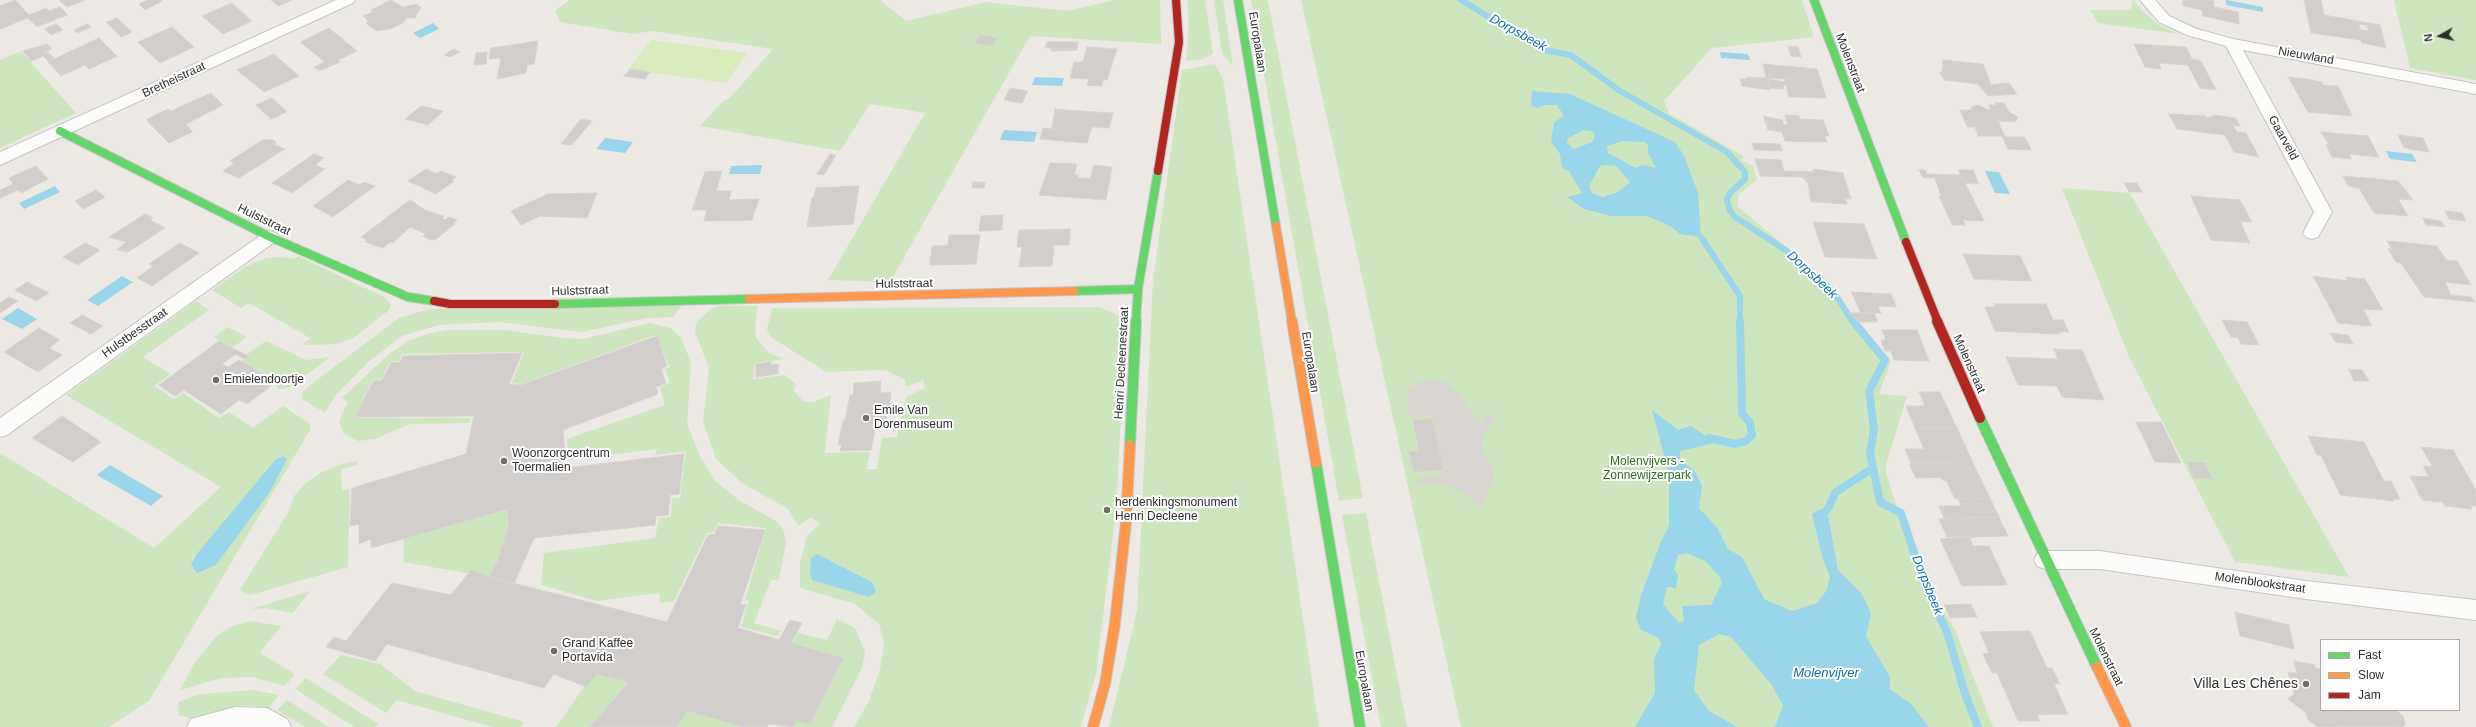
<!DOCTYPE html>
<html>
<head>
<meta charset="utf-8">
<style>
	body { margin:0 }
	#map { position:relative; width:2476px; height:727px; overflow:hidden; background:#ece8e4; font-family:Helvetica,sans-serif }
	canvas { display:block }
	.legend { position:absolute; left:2320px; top:639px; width:140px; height:72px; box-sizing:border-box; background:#fff; border:1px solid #ababab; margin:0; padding:5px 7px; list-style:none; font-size:12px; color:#2e2e2e }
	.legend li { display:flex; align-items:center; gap:8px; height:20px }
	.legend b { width:20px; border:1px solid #ababab }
	.north { position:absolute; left:2420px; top:16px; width:40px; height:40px; -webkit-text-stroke:3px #fff; paint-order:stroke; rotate:262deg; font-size:11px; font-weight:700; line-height:16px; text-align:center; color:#2e2e2e }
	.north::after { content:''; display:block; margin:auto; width:14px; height:18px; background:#2e2e2e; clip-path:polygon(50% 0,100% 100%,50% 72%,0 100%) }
</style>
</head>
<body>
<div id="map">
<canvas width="2476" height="727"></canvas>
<ul class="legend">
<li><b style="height:5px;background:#63d668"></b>Fast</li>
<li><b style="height:5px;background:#ff974d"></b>Slow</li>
<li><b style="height:5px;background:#b3261e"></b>Jam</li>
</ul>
<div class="north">N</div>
</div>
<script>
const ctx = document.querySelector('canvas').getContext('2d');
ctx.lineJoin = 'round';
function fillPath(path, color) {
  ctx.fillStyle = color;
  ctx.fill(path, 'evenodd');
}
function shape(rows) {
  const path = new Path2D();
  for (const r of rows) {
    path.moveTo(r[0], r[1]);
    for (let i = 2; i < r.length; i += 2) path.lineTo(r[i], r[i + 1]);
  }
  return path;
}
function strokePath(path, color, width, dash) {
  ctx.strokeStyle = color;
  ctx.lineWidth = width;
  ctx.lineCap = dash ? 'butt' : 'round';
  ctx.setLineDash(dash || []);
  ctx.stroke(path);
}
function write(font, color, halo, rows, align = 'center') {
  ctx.font = font + ' Helvetica,sans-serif';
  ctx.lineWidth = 4;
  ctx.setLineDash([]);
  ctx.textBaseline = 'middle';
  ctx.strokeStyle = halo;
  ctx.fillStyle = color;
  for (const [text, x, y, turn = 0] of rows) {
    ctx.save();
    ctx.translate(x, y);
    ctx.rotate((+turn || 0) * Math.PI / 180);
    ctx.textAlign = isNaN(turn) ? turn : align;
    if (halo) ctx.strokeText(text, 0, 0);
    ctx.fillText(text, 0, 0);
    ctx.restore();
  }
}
const green = shape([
	[570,0,880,0,906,21,986,2,1067,11,1115,0,1160,0,1161,44,1030,36,890,282,828,280,925,113,870,104,840,151,700,126,723,101,730,98,773,49,652,31,633,34,560,22,555,10],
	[1187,0,1205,0,1213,54,1200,60,1186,61,1189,23],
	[1214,0,1223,0,1233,66,1223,55,1221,48],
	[1251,0,1268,0,1363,498,1339,501],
	[1301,0,1802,0,1814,37,1712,48,1664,101,1670,114,1745,157,1740,160,1753,166,1757,180,1739,194,1737,206,1820,275,1846,312,1891,361,1879,394,1907,396,1886,465,1886,473,1899,514,1914,546,1927,583,1955,630,1993,727,1461,727],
	[2132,0,2134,0,2141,10,2161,26,2179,34,2098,23,2090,10,2131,10],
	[2394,0,2476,0,2476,80,2410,68],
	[21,51,76,113,0,148,0,60],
	[1215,64,1223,79,1319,727,1109,727,1137,611,1153,280,1182,70],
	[2062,188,2130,193,2349,577,2235,562,2129,357],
	[298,256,386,298,391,305,389,310,352,339,335,344,308,345,302,344,310,338,249,303,241,308,212,290,245,267,266,258,281,257,295,259],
	[196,301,209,310,143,357,171,374,154,386,174,399,183,393,219,418,229,412,253,428,283,406,310,424,310,430,149,701,109,727,0,727,0,453,154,548,221,487,66,395],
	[287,459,270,492,216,564],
	[681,306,673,317,647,318,582,332,499,322,439,325,402,336,368,362,335,396,325,413,302,399,303,391,309,386,399,318,430,309],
	[719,306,758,306,755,326,756,338,769,353,785,359,755,363,753,379,784,375,796,384,794,391,804,402,813,402,831,395,825,453,870,452,867,469,877,469,882,438,897,437,906,397,925,388,923,380,906,387,905,380,885,370,826,372,771,337,767,330,772,308,1100,307,1118,315,1125,336,1116,510,1096,674,1081,727,854,727,868,703,880,670,884,643,879,624,855,604,800,588,800,564,807,535,820,524,811,517,798,526,788,509,742,483,716,459,703,421,709,368,695,332,697,322,711,309],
	[650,323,670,328,681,337,691,363,687,424,700,456,715,481,740,501,776,521,783,529,786,542,779,580,771,580,754,623,781,631,778,636,741,627,749,600,745,600,766,528,718,523,714,532,707,533,674,601,660,603,659,593,597,601,541,585,544,553,655,538,659,518,671,517,672,498,680,498,686,451,655,455,657,449,569,460,567,439,665,405,660,387,670,383,665,369,670,367,655,335,522,384,512,383,524,352,402,354,399,361,390,362,381,379,372,380,354,418,471,418,469,423,410,424,375,439,358,441,344,434,339,421,348,402,342,398,389,354,408,341,430,333,448,330,504,330,563,338,583,339],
	[228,327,247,337,232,348,214,337],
	[266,341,306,360,330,357,289,388,280,389,274,384,270,387,263,383,270,378,241,361,247,357,246,355],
	[357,461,357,465,341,469,342,491,350,489,348,567,250,595,240,590,289,511,294,496,306,483,320,473,338,465],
	[507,509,509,524,498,560,489,577,403,562,404,538],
	[1366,513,1407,727,1381,727,1342,515],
	[310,591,293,613,266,608,251,609],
	[837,619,855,628,865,652,862,668,832,727,793,727,797,721,810,724,843,658,792,643,798,633,827,640],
	[251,621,281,626,260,653,295,674,285,686,252,677,222,678,180,690,195,662,217,636,230,627],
	[341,655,380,664,415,691,524,722,521,727,492,727,397,700,386,713,323,674],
	[597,674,629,682,590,727,556,727,584,687],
	[306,678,378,724,375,727,354,727,295,689],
	[253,690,279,695,268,709,245,705,190,718,179,715,178,702,201,694],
	[287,700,329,727,305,727,277,710],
	[688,711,744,727,677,727]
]);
const pitch = shape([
	[651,40,747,53,726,83,628,69]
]);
const plaza = shape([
	[1440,379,1451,387,1481,422,1489,412,1495,419,1482,438,1482,447,1495,475,1481,507,1464,493,1445,484,1419,485,1417,478,1442,474,1430,416,1410,417,1406,390,1423,380,1430,381]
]);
const water = shape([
	[2226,0,2263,7,2263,12,2226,5],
	[433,23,439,29,420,38,413,33],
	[1720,52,1748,54,1750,60,1721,58],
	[1035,77,1064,78,1062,86,1032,85],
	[1532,91,1570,94,1675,142,1684,156,1698,193,1701,237,1680,234,1670,226,1647,216,1611,216,1584,209,1567,197,1582,193,1569,171,1562,168,1560,154,1551,142,1554,122,1564,116,1557,105,1545,105,1538,108,1531,106],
	[1584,130,1592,131,1595,136,1592,142,1574,149,1567,143,1568,138],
	[1623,141,1644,142,1648,145,1648,153,1656,168,1642,165,1636,168,1608,153,1607,146],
	[1606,165,1616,166,1630,182,1618,192,1603,197,1592,193,1589,186,1600,166],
	[1004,130,1037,132,1034,142,1000,140],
	[605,138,633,142,625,153,596,149],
	[2386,151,2412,154,2417,162,2390,159],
	[762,165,760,174,729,174,731,166],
	[1985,171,1999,172,2010,194,1995,193],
	[55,186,60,192,24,209,19,203],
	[122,276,133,282,98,306,87,300],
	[18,308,37,319,22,329,2,319],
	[1652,410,1678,430,1691,426,1709,438,1711,444,1680,451,1680,460,1694,470,1702,486,1699,508,1718,529,1728,549,1742,557,1764,599,1792,611,1817,603,1827,590,1830,576,1823,560,1812,514,1821,509,1827,510,1838,570,1862,594,1871,614,1866,636,1890,677,1890,689,1911,704,1929,727,1775,727,1783,706,1772,685,1731,637,1719,634,1699,645,1694,690,1709,711,1737,727,1635,727,1655,693,1654,659,1661,645,1659,638,1641,630,1636,618,1641,595,1660,544,1669,525,1669,474],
	[1686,553,1705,561,1720,577,1722,583,1711,605,1682,606,1684,621,1679,623,1663,604,1667,587,1676,588,1678,576,1674,569,1678,555],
	[284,456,287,459,270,492,216,565,197,573,191,565,196,555,276,459],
	[110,465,163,496,151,506,97,475],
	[817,554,872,582,876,592,869,597,812,580,810,572,811,558]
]);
const streamFar1 = shape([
	[1461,0,1543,50,1571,55,1620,91,1727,152,1745,172,1745,179,1730,193,1727,200,1729,209,1735,217,1790,253,1833,291,1853,322],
	[1701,237,1740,296,1740,322]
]);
const stream = shape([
	[1853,321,1885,360,1869,391,1874,430,1870,453,1880,502,1901,513,1925,586,1947,632,1965,694,1978,727],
	[1709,438,1735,444,1746,441,1752,435,1750,423,1742,413,1740,321],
	[1827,510,1836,492,1873,468]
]);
const building = shape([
	[15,0,29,15,46,8,57,19,37,27,28,18,0,29,0,6,15,0],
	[59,0,85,0,67,7,59,0],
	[147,0,161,0,162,1,145,10,139,4,147,0],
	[271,0,292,0,278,6,271,0],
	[391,0,403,7,418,4,417,5,421,7,415,18,406,18,403,23,390,29,376,31,366,23,368,21,363,16,373,12,371,10,391,0],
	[2183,0,2213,0,2214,7,2238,12,2239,24,2203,16,2202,10,2183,6,2183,0],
	[2304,0,2321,0,2324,15,2380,25,2386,48,2362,43,2361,40,2311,33,2304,0],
	[2359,24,2367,25,2369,31,2360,30,2359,24],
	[232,3,252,21,223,34,202,16,232,3],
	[60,7,68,15,57,19,49,11,60,7],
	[117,18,132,32,121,37,106,22,117,18],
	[56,24,63,30,51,35,44,29,56,24],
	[87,24,91,27,77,33,74,30,87,24],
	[172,27,194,47,160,63,138,42,172,27],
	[329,28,357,51,338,60,340,62,319,71,314,67,325,62,300,42,329,28],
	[980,35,997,38,992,46,975,43,980,35],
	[99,38,117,56,89,69,85,65,61,76,48,62,99,38],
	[538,41,534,64,527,65,526,73,497,79,501,58,489,59,491,48,538,41],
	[1047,42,1078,42,1077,50,1066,51,1051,51,1051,48,1045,48,1047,42],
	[47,44,52,49,42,53,48,52,54,58,48,61,43,56,31,61,23,51,47,44],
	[2134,44,2186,47,2192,59,2201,61,2216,90,2200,88,2188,65,2159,63,2161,69,2145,67,2134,44],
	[1788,46,1798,47,1801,57,1791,56,1788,46],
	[1087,47,1117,49,1107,80,1103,80,1102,86,1087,85,1089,79,1070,78,1074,62,1083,62,1087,47],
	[454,49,460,52,450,57,444,55,454,49],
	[487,52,486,64,474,65,476,53,487,52],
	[274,54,299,76,264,92,237,70,274,54],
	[1943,60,1983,64,1991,85,2009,83,2017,94,1988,96,1978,84,1944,80,1940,73,1942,71,1943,60],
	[1763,64,1817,69,1821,81,1766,78,1763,64],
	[630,69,650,72,645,79,624,76,630,69],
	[1747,77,1767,78,1770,90,1742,86,1740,79,1747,79,1747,77],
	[2288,77,2308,79,2321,82,2323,85,2338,86,2352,116,2308,112,2288,77],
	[1768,79,1785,82,1784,79,1821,81,1826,98,1789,97,1786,85,1783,85,1784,89,1770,88,1768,79],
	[1010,88,1028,91,1022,103,1004,100,1010,88],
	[211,93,223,105,186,124,192,132,169,143,148,122,147,119,168,109,171,111,211,93],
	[272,98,287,112,271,119,256,105,272,98],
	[1995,103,2004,103,2009,112,2018,117,2015,122,1998,121,2005,137,2025,137,2031,150,2008,149,2002,136,1978,136,1975,127,1967,127,1960,110,1971,110,1972,107,1978,105,1991,111,1989,105,1996,105,1995,103],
	[421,106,443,111,428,125,405,119,421,106],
	[1055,109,1095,112,1113,113,1109,128,1092,127,1087,143,1040,139,1043,128,1052,129,1055,109],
	[2169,114,2205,116,2209,119,2209,117,2214,117,2213,115,2236,118,2240,126,2233,125,2237,132,2246,133,2259,157,2234,152,2225,135,2177,129,2169,114],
	[1785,115,1799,116,1800,119,1823,120,1829,136,1825,136,1827,142,1785,141,1782,132,1768,130,1763,116,1782,120,1784,125,1788,125,1785,115],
	[581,119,592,121,572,145,561,144,581,119],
	[2321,132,2368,136,2379,157,2349,154,2351,159,2332,157,2326,145,2329,145,2321,132],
	[2398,135,2423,138,2429,152,2404,148,2398,135],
	[262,140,273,140,276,142,275,145,285,149,239,178,223,171,234,163,230,161,262,140],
	[1752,143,1780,144,1782,151,1754,150,1752,143],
	[314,154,324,158,315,165,325,169,292,193,272,183,314,154],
	[830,154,836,155,824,175,817,174,830,154],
	[1755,159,1781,160,1784,171,1813,172,1813,169,1843,173,1851,199,1845,199,1847,204,1811,202,1808,183,1802,177,1760,176,1755,159],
	[1050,163,1077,164,1074,175,1078,175,1078,178,1090,179,1094,165,1112,167,1106,200,1039,195,1050,163],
	[36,166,48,179,21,193,18,190,0,198,0,190,13,184,9,178,36,166],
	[426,169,437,174,441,171,456,177,452,180,454,181,436,194,408,181,426,169],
	[1919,170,1925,170,1927,174,1961,175,1958,170,1973,170,1979,184,1965,183,1984,221,1963,220,1965,225,1952,225,1939,196,1941,196,1935,178,1923,178,1919,170],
	[722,171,716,191,731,191,729,200,759,199,752,220,704,221,707,210,692,210,705,172,722,171],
	[2343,176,2398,181,2413,200,2398,199,2408,216,2374,213,2359,188,2348,186,2343,176],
	[348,180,359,185,364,182,375,186,333,217,313,206,348,180],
	[973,182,985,182,984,188,972,188,973,182],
	[2124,183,2137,183,2142,192,2129,192,2124,183],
	[859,186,853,224,807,227,812,198,814,197,816,188,859,186],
	[96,190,105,197,83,209,75,201,96,190],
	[597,193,587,218,540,216,521,225,511,211,548,194,597,193],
	[2191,196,2240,200,2252,222,2240,221,2250,243,2211,240,2191,196],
	[410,200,425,210,444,216,442,218,445,220,449,217,457,220,453,223,455,224,436,239,431,240,423,236,426,234,410,227,393,243,390,242,383,248,365,242,367,240,361,237,410,200],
	[2445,211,2462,213,2466,221,2449,219,2445,211],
	[145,214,153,218,150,220,165,228,128,252,117,250,126,242,109,237,145,214],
	[1003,215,1002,230,979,231,981,216,1003,215],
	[2423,218,2441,221,2445,227,2426,225,2423,218],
	[1813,222,1864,224,1877,259,1825,257,1813,222],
	[1070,229,1069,245,1054,245,1052,266,1019,267,1022,247,1017,247,1019,230,1070,229],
	[949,235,980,235,976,264,930,265,932,246,948,245,949,235],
	[2387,241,2437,246,2446,260,2457,261,2471,285,2445,282,2451,295,2471,297,2475,302,2424,297,2401,263,2396,262,2388,249,2392,249,2387,241],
	[85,243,100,250,78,265,63,257,85,243],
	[180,243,199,253,152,286,137,278,153,266,149,264,180,243],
	[1963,254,2020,256,2032,281,1974,279,1963,254],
	[2313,276,2348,281,2346,277,2365,279,2383,310,2363,309,2372,326,2338,323,2313,276],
	[27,282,49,293,36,301,15,290,27,282],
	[1851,292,1891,294,1896,307,1878,306,1881,313,1861,313,1851,292],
	[9,297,18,301,0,313,0,303,9,297],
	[1994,304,2046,304,2053,320,2063,320,2069,332,2058,332,2060,334,1995,331,1985,307,1996,307,1994,304],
	[1849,313,1874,313,1878,322,1859,322,1849,313],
	[82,315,103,326,91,334,70,323,82,315],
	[2222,320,2247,322,2259,345,2241,344,2238,338,2231,337,2222,320],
	[39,328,60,340,49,348,62,355,38,372,4,352,39,328],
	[1882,330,1917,330,1929,361,1894,360,1891,351,1885,351,1881,340,1886,340,1882,330],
	[2330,333,2348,335,2353,344,2335,342,2330,333],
	[657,336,667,366,661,369,666,383,656,387,658,394,563,430,566,468,684,454,679,494,670,495,668,515,656,516,655,525,534,538,514,584,489,577,498,560,509,524,507,509,371,548,371,539,359,544,359,524,350,526,352,488,466,454,474,416,355,417,373,381,382,380,391,363,400,362,403,356,522,353,509,384,521,385,657,336],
	[219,341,248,356,244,359,236,354,222,364,228,367,239,360,270,377,263,383,270,387,247,404,239,400,221,414,184,390,175,396,159,385,219,341],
	[2054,349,2082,350,2104,400,2062,397,2057,386,2018,385,2006,357,2058,359,2054,349],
	[771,362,771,365,779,364,778,374,756,377,756,364,771,362],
	[2348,369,2362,370,2369,381,2354,381,2348,369],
	[881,381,880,393,891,392,889,414,887,414,886,424,876,424,871,450,840,451,842,444,838,445,843,421,845,421,850,395,853,395,854,383,881,381],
	[1919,392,1940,392,1957,428,1915,428,1906,406,1925,406,1919,392],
	[62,416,101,442,73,462,32,438,62,416],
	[1432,419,1443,470,1414,472,1409,452,1419,451,1413,420,1432,419],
	[2136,422,2161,422,2181,463,2155,462,2136,422],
	[1915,428,1957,428,1972,461,1911,464,1905,449,1924,449,1915,428],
	[2308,436,2364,442,2384,481,2391,481,2400,499,2393,499,2394,501,2340,495,2321,455,2317,455,2308,436],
	[2421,447,2453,450,2476,490,2476,506,2470,506,2472,509,2445,506,2443,502,2422,500,2410,476,2429,477,2423,466,2433,467,2421,447],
	[1972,461,1990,498,1955,499,1947,482,1939,477,1916,478,1909,464,1972,461],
	[2188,462,2205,463,2212,479,2194,478,2188,462],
	[1990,498,1999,517,1944,519,1939,506,1961,506,1958,499,1990,498],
	[1999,517,2008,536,1947,537,1939,519,1999,517],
	[718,526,765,530,740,605,746,604,738,628,779,640,790,620,802,623,791,643,843,658,810,724,797,721,793,727,769,724,767,727,744,727,688,711,677,727,590,727,629,682,597,674,586,687,554,674,544,688,387,644,375,661,326,647,334,637,346,641,392,583,451,595,471,570,489,577,667,622,708,535,715,534,718,526],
	[1983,536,1970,538,1973,546,1989,546,2007,585,1962,586,1940,539,1983,536],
	[1971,604,1977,617,1950,618,1944,605,1971,604],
	[2235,612,2289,625,2294,649,2240,636,2235,612],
	[2030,631,2047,668,2052,668,2060,684,2054,684,2068,714,2037,715,2040,721,2018,721,1997,673,1992,673,1983,654,1989,653,1980,632,2030,631],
	[2294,661,2315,665,2315,668,2321,669,2321,710,2396,710,2403,716,2405,724,2403,727,2316,726,2308,720,2306,713,2288,699,2294,694,2288,672,2297,673,2294,661]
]);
const street = shape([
	[336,0,355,0,353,3,0,165,0,152,336,0],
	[2140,0,2155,0,2169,16,2197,29,2233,39,2476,84,2476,94,2243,50,2332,212,2318,237,2312,239,2306,237,2303,233,2314,212,2226,46,2187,35,2159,22,2140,0],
	[270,231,276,233,279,237,276,241,7,435,0,437,0,418,264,233,270,231],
	[2045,551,2100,551,2306,581,2476,600,2476,620,2306,599,2100,569,2045,569,2037,566,2034,560,2037,554,2045,551],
	[235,707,267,708,287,719,291,727,187,727,191,719,235,707]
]);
const fastFar1 = shape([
	[1238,0,1276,226],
	[1814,0,1906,242],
	[60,131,270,237,408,297,434,301],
	[1074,291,1138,289],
	[555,304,749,299],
	[1136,322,1138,289,1158,171]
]);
const fast = shape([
	[1980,418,2097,667],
	[1130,445,1136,321],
	[1316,463,1360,727]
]);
const slowFar1 = shape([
	[1276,226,1292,322],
	[749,299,1074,291]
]);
const slow = shape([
	[1292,321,1316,463],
	[2097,667,2126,727],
	[1093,727,1105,684,1115,623,1126,522,1130,445]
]);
const jamFar1 = shape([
	[1158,171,1179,42,1176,0],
	[1906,242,1938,322],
	[434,301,450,304,555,304]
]);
const jam = shape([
	[1937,321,1980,418]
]);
const markers = [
	[216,380,4,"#706f6e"],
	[866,418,4,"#706f6e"],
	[504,461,4,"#706f6e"],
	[1107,510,4,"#706f6e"],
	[554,651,4,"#706f6e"],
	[2306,684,4,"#706f6e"]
];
const streetNames = [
	["Europalaan",1257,42,81],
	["Nieuwland",2306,56,10],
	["Molenstraat",1850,63,69],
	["Bretheistraat",174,80,-25],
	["Gaarveld",2283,138,61],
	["Hulststraat",264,220,26],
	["Hulststraat",904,284,-1],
	["Hulststraat",580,291,-2],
	["Hulstbesstraat",135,333,-35],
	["Europalaan",1310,362,81],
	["Henri Decleenestraat",1122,363,-87],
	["Molenstraat",1969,364,66],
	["Molenblookstraat",2260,583,8],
	["Molenstraat",2106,657,64],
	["Europalaan",1364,681,80]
];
const poiNames = [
	["Emielendoortje",224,380],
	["Emile Van",874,411],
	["Dorenmuseum",874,425],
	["Woonzorgcentrum",512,454],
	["Toermalien",512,468],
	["herdenkingsmonument",1115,503],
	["Henri Decleene",1115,517],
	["Grand Kaffee",562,644],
	["Portavida",562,658]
];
const parkNames = [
	["Molenvijvers -",1647,462],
	["Zonnewijzerpark",1647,476]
];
const waterNames = [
	["Dorpsbeek",1518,33,29],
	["Dorpsbeek",1812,275,43],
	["Dorpsbeek",1927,585,68],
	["Molenvijver",1826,673]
];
const nearPoinames = [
	["Villa Les Chênes",2298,684]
];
fillPath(green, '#cee6be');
fillPath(pitch, '#d9eabb');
fillPath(plaza, '#dad6d2');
fillPath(water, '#99d6ec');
strokePath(streamFar1, '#99d6ec', 6);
strokePath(stream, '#99d6ec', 8);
fillPath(building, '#d1cecb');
strokePath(building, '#d7d4d0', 1);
strokePath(street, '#c5c4c5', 2);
strokePath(fastFar1, '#c5c4c5', 10);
strokePath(fast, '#c5c4c5', 12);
strokePath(slowFar1, '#c5c4c5', 10);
strokePath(slow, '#c5c4c5', 12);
strokePath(jamFar1, '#c5c4c5', 10);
strokePath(jam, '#c5c4c5', 12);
fillPath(street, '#fcfcfb');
strokePath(fastFar1, '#63d668', 8);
strokePath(fast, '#63d668', 10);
strokePath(slowFar1, '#ff974d', 8);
strokePath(slow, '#ff974d', 10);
strokePath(jamFar1, '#b3261e', 8);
strokePath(jam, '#b3261e', 10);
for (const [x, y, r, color] of markers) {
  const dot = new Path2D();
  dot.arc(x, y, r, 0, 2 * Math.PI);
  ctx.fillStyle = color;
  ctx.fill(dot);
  strokePath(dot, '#fff', 1.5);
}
write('12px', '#2e2e2e', '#fff', streetNames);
write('12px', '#2e2e2e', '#fff', poiNames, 'left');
write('12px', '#2c6e1b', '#fff', parkNames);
write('italic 13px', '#0d6fa3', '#fff', waterNames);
write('14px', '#2e2e2e', '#fff', nearPoinames, 'right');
</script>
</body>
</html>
